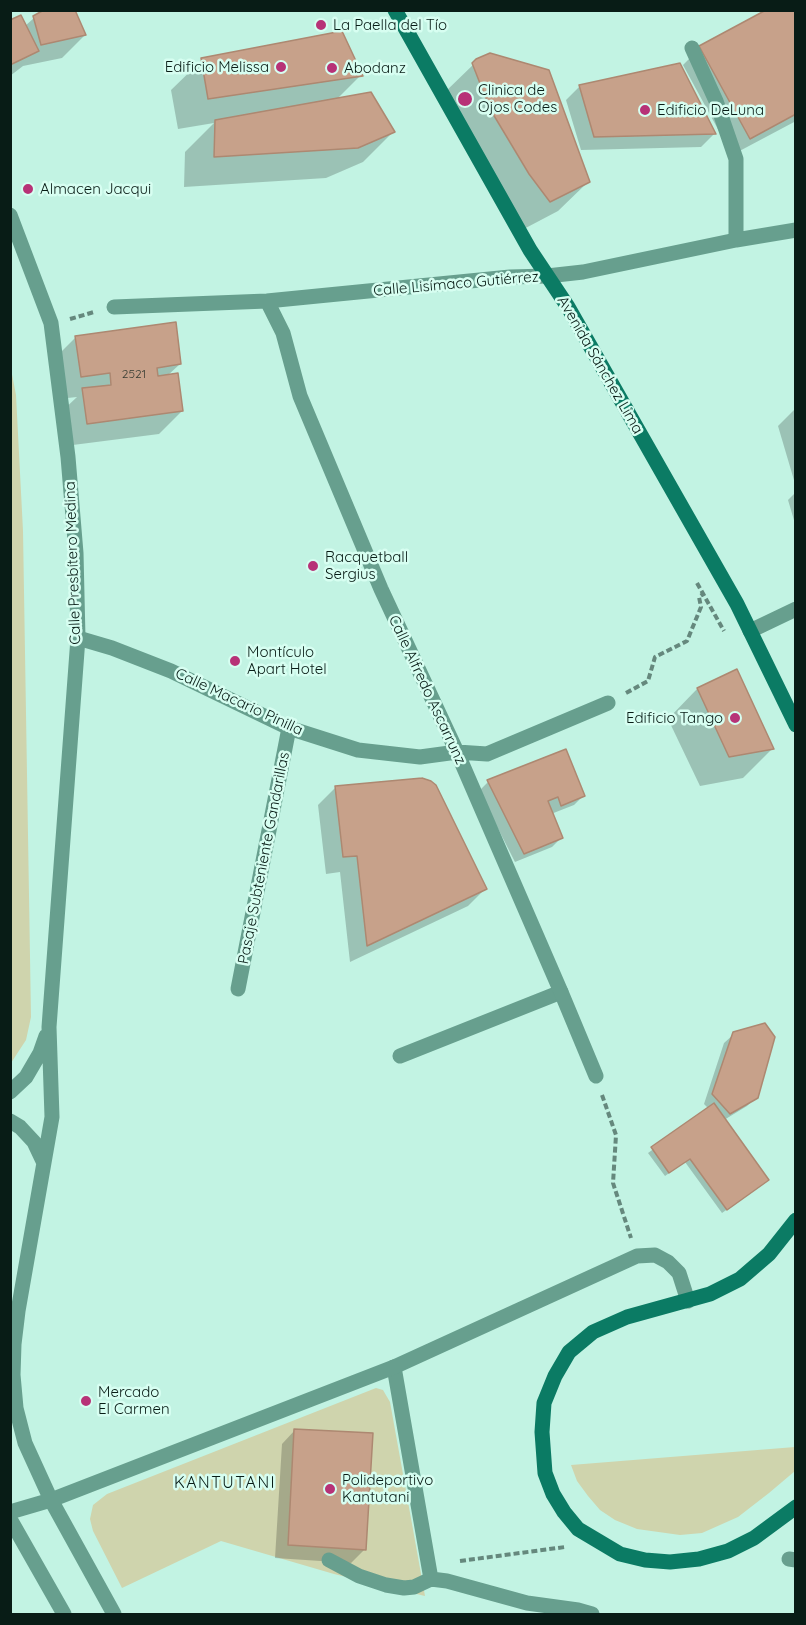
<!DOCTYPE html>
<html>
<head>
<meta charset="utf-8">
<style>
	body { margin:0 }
	#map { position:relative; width:806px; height:1625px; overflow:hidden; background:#c2f3e3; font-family:Quicksand,sans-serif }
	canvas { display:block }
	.frame { position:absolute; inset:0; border:12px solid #081c16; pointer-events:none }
</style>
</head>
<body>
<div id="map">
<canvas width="806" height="1625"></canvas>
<div class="frame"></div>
</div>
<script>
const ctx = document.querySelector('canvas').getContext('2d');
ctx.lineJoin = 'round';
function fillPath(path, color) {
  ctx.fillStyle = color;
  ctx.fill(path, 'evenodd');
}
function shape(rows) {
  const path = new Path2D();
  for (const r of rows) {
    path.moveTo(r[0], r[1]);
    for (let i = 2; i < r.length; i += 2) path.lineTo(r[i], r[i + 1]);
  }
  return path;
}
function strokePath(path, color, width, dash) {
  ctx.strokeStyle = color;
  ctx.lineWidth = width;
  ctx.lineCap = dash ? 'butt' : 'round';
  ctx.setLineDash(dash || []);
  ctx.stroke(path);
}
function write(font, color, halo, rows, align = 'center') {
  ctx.font = font + ' Quicksand,sans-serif';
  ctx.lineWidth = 5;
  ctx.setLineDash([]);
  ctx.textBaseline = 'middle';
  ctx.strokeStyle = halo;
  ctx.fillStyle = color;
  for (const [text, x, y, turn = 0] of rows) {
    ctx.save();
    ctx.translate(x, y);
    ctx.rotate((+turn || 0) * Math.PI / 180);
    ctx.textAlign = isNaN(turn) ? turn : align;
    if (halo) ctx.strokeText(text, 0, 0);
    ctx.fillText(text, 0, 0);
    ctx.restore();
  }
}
const green = shape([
	[11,369,16,395,23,531,31,1017,26,1040,11,1063],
	[376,1388,383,1390,390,1402,425,1596,334,1574,221,1541,122,1588,93,1531,90,1519,93,1505,107,1494],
	[795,1447,795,1471,769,1493,738,1517,702,1533,680,1535,637,1529,615,1520,600,1510,588,1496,577,1481,571,1465]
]);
const shadow = shape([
	[796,10,796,121,732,155,683,65,700,48],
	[34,18,85,35,62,58,23,66,10,76,10,21,25,26],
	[202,60,361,75,336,100,393,132,363,162,326,178,184,187,185,152,214,123,178,129,171,90],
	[477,61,588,182,558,211,520,231,443,94],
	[679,65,714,134,701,147,581,150,566,100,580,86],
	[76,337,180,364,167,376,182,411,159,434,65,446,60,413,77,397,58,399,53,360],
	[796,408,796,487,778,426],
	[796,492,796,527,788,500],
	[736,671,772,749,743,778,700,786,668,719,697,689],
	[488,782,583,796,574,805,551,814,561,838,552,847,515,862,479,791],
	[335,788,485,889,468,906,350,962,340,872,326,874,318,805],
	[734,1034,756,1097,747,1106,724,1120,763,1184,722,1213,685,1162,665,1176,648,1153,709,1109,704,1104,724,1043],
	[295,1430,365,1549,351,1563,275,1558,282,1444]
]);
const building = shape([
	[44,10,75,10,86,35,41,45,33,16,44,10],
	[766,10,796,10,796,114,750,139,699,46,766,10],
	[21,15,39,51,10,65,10,20,21,15],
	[342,31,363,76,208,99,201,58,342,31],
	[490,53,549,70,590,182,550,202,529,174,490,109,472,63,476,59,490,53],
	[680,63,716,134,594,137,579,85,680,63],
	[371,92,395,132,358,148,214,157,215,120,371,92],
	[176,322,181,364,157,368,158,376,178,373,183,411,87,424,82,388,111,385,110,373,81,377,75,336,176,322],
	[737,669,774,749,729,757,697,688,737,669],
	[566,749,585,796,561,806,558,797,548,801,563,838,524,854,487,780,566,749],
	[422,778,431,781,436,785,487,889,367,946,357,856,343,857,335,786,422,778],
	[765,1023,775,1037,758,1098,730,1114,712,1094,733,1032,765,1023],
	[714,1103,769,1180,727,1210,690,1159,669,1173,651,1147,714,1103],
	[294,1429,373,1433,366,1550,288,1545,294,1429]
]);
const path = shape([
	[70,319,94,312],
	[697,583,724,631],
	[626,693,648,681,655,657,687,641,701,607,699,597,703,594],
	[602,1095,616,1135,613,1183,631,1238],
	[460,1561,565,1547]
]);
const service = shape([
	[238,989,289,728],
	[400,1056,561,992],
	[394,1367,431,1579],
	[789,1559,796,1560],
	[329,1560,359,1576,386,1585,404,1588,414,1587,431,1579,447,1581,527,1603,578,1610,592,1614]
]);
const minor = shape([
	[692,48,716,101,736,159,736,240],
	[267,301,283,333,300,396,381,589,457,752,561,992,596,1076],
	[114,307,267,301,510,277,547,276,583,272,736,240,796,230],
	[750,631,796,609],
	[78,638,112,648,171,671,289,728,358,750,420,757,457,752,487,754,608,703]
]);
const tertiary = shape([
	[10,215,51,323,68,457,76,553,78,638,49,1027,52,1117,18,1311,14,1344,13,1375,16,1408,25,1443,51,1500,114,1614],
	[10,1092,26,1077,40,1053,46,1036],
	[10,1121,20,1127,34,1142,43,1161],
	[10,1512,51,1500,394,1367,637,1256,655,1255,668,1262,679,1273,688,1301],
	[10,1519,64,1614]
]);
const secondary = shape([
	[395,10,530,250,568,307,737,604,796,725],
	[796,1220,769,1254,740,1279,710,1294,627,1317,593,1332,569,1352,555,1376,544,1403,542,1432,545,1473,553,1494,564,1512,578,1529,620,1554,645,1560,670,1562,699,1559,728,1551,754,1538,796,1507]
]);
const markers = [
	[321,25,6,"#b73277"],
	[281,67,6,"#b73277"],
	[332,68,6,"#b73277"],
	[465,99,8,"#b73277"],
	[645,110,6,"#b73277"],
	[28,189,6,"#b73277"],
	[313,566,6,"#b73277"],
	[235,661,6,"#b73277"],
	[735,718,6,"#b73277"],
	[86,1401,6,"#b73277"],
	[330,1489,6,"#b73277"]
];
const numberNames = [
	["2521",134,374]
];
const poiNames = [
	["La Paella del Tío",333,25],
	["Edificio Melissa",269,67,"right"],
	["Abodanz",344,68],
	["Clinica de",478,90],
	["Ojos Codes",478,107],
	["Edificio DeLuna",657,110],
	["Almacen Jacqui",40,189],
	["Racquetball",325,557],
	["Sergius",325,574],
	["Montículo",247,652],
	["Apart Hotel",247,669],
	["Edificio Tango",723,718,"right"],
	["Mercado",98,1392],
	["El Carmen",98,1409],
	["Polideportivo",342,1480],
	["Kantutani",342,1497]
];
const streetNames = [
	["Calle Lisímaco Gutiérrez",456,284,-5],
	["Avenida Sánchez Lima",600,365,60],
	["Calle Presbítero Medina",73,563,-92],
	["Calle Alfredo Ascarrunz",427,690,65],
	["Calle Macario Pinilla",239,702,25],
	["Pasaje Subteniente Gandarillas",264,858,-79]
];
const neighbourhoodNames = [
	["KANTUTANI",225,1483]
];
fillPath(green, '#cfd4ad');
fillPath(shadow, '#0003');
fillPath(building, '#c7a18a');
strokePath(building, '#ad8871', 1.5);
strokePath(path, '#65887d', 4, [6, 3]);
strokePath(service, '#679f8e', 15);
strokePath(minor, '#679f8e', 15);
strokePath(tertiary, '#679f8e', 15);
strokePath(secondary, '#0b7b64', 15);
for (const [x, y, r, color] of markers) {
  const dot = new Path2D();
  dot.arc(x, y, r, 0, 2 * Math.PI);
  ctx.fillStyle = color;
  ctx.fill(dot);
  strokePath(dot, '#d7fef1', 2);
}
write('12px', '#383d33', null, numberNames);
write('15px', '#081c16', '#d7fef1', poiNames, 'left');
write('15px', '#081c16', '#d7fef1', streetNames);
ctx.letterSpacing = '1.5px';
write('16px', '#081c16', '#d7fef1', neighbourhoodNames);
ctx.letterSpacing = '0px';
</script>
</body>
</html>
